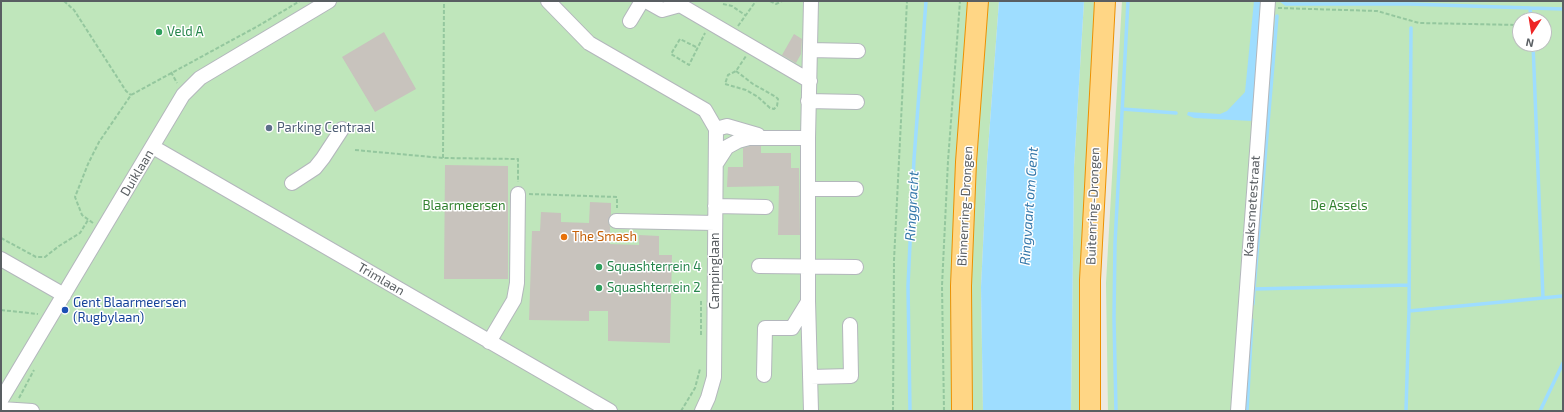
<!DOCTYPE html>
<html>
<head>
<meta charset="utf-8">
<style>
	body { margin:0 }
	#map { position:relative; width:1564px; height:412px; overflow:hidden; background:#ede9e0; font-family:"Exo 2",sans-serif }
	canvas { display:block }
	.frame { position:absolute; inset:0; border:2px solid #595e62; pointer-events:none }
	.north { position:absolute; left:1512px; top:12px; width:40px; height:40px; box-sizing:border-box; background:#fff; border:1px solid #bdbfc0; border-radius:50%; rotate:192deg; font-size:11px; font-weight:700; line-height:16px; text-align:center; color:#595e62 }
	.north::after { content:''; display:block; margin:auto; width:14px; height:18px; background:#ee2525; clip-path:polygon(50% 0,100% 100%,50% 72%,0 100%) }
</style>
</head>
<body>
<div id="map">
<canvas width="1564" height="412"></canvas>
<div class="frame"></div>
<div class="north">N</div>
</div>
<script>
const ctx = document.querySelector('canvas').getContext('2d');
ctx.lineJoin = 'round';
function fillPath(path, color) {
  ctx.fillStyle = color;
  ctx.fill(path, 'evenodd');
}
function shape(rows) {
  const path = new Path2D();
  for (const r of rows) {
    path.moveTo(r[0], r[1]);
    for (let i = 2; i < r.length; i += 2) path.lineTo(r[i], r[i + 1]);
  }
  return path;
}
function strokePath(path, color, width, dash) {
  ctx.strokeStyle = color;
  ctx.lineWidth = width;
  ctx.lineCap = dash ? 'butt' : 'round';
  ctx.setLineDash(dash || []);
  ctx.stroke(path);
}
function write(font, color, halo, rows, align = 'center') {
  ctx.font = font + ' "Exo 2",sans-serif';
  ctx.lineWidth = 3;
  ctx.setLineDash([]);
  ctx.textBaseline = 'middle';
  ctx.strokeStyle = halo;
  ctx.fillStyle = color;
  for (const [text, x, y, turn = 0] of rows) {
    ctx.save();
    ctx.translate(x, y);
    ctx.rotate((+turn || 0) * Math.PI / 180);
    ctx.textAlign = isNaN(turn) ? turn : align;
    if (halo) ctx.strokeText(text, 0, 0);
    ctx.fillText(text, 0, 0);
    ctx.restore();
  }
}
const green = shape([
	[1,1,999,1,987,163,981,287,983,411,1,411],
	[1084,1,1096,1,1082,244,1080,304,1082,411,1071,411,1074,167],
	[1122,1,1563,1,1563,411,1108,411,1106,283],
	[1520,20,1544,20,1544,44,1520,44]
]);
const water = shape([
	[999,1,1084,1,1074,167,1071,411,983,411,981,287,987,163],
	[1254,1,1265,1,1255,118,1252,121,1194,118,1187,115,1188,112,1220,114,1227,111,1245,92]
]);
const stream = shape([
	[1282,1,1286,4,1410,4,1530,8],
	[1277,16,1254,289,1409,285],
	[1531,20,1530,8,1563,9],
	[1533,44,1543,298],
	[1122,109,1176,113],
	[1253,304,1254,289],
	[1409,311,1411,28],
	[910,411,908,286,914,159,926,1],
	[1116,411,1114,318,1115,243,1128,1],
	[1247,411,1252,320],
	[1406,411,1409,311,1563,296],
	[1540,411,1563,363]
]);
const building = shape([
	[384,32,416,89,375,112,342,57],
	[794,34,802,39,801,54,796,63,782,55],
	[750,146,761,146,761,153,791,153,791,168,799,168,800,235,778,235,779,186,727,187,728,167,743,167,743,148],
	[445,165,508,166,508,279,444,279],
	[590,202,611,203,611,215,608,221,610,227,610,244,639,245,639,235,659,236,659,255,672,255,670,343,608,341,608,311,589,311,589,321,529,320,532,231,540,231,541,212,561,213,561,222,589,223]
]);
const path = shape([
	[64,1,74,10,126,91,131,95],
	[770,1,776,4,782,1],
	[723,4,732,6,745,15],
	[1278,8,1377,11,1419,23,1520,25],
	[738,26,756,1],
	[696,47,680,39,671,54,689,65,705,33],
	[736,71,753,84,776,97,778,99,777,106,774,109,770,108,758,97,746,90,725,84,728,75,736,71,746,56],
	[171,72,177,83],
	[355,150,443,158,518,159,518,182],
	[443,158,444,1],
	[529,194,617,197,617,208],
	[93,223,82,215,75,197,88,164,99,142,131,95,258,26,300,1],
	[1,238,36,257,45,257,59,246,80,233,88,220],
	[1,310,38,314],
	[701,335,701,301],
	[19,398,34,370],
	[681,411,695,388,700,369],
	[893,411,894,260,907,1],
	[944,411,942,286,948,161,960,1]
]);
const minor = shape([
	[548,1,589,43,705,110,716,129,714,377,708,398,702,411],
	[646,1,662,10,680,5],
	[682,1,680,5,810,81],
	[630,21,642,1],
	[810,50,858,51],
	[808,101,857,102],
	[716,129,727,126,758,135],
	[808,138,808,301,811,411],
	[153,147,610,411],
	[716,164,727,147,738,141,749,138,808,138,811,1],
	[292,183,315,168,323,158,342,129],
	[809,189,856,189],
	[715,206,766,207],
	[616,221,715,223],
	[1,259,64,295],
	[759,266,856,267],
	[489,342,514,300,517,283,518,194],
	[764,375,765,328,792,328,808,302],
	[810,377,851,376,850,325],
	[1,400,183,95,200,78,329,1],
	[1,409,32,411],
	[1238,411,1268,1]
]);
const highway = shape([
	[962,411,961,286,966,162,978,1],
	[1090,411,1090,280,1105,1]
]);
const markers = [
	[159,32,4,"#2e9e5b"],
	[269,128,4,"#5c6f8a"],
	[564,237,4,"#e8710a"],
	[599,267,4,"#2e9e5b"],
	[599,288,4,"#2e9e5b"],
	[65,310,4,"#1a4fb4"]
];
const leisureNames = [
	["Veld A",167,32],
	["Squashterrein 4",607,267],
	["Squashterrein 2",607,288]
];
const serviceNames = [
	["Parking Centraal",277,128]
];
const streetNames = [
	["Duiklaan",137,173,-59],
	["Binnenring-Drongen",965,206,-87],
	["Buitenring-Drongen",1093,206,-88],
	["Kaaksmetestraat",1252,206,-86],
	["Campinglaan",715,271,-90],
	["Trimlaan",381,279,30]
];
const parkNames = [
	["Blaarmeersen",464,206],
	["De Assels",1339,206]
];
const foodNames = [
	["The Smash",572,237]
];
const transitNames = [
	["Gent Blaarmeersen",73,303],
	["(Rugbylaan)",73,318]
];
const waterNames = [
	["Ringgracht",912,206,-87],
	["Ringvaart om Gent",1029,206,-86]
];
fillPath(green, '#bfe6bb');
fillPath(water, '#9eddff');
strokePath(stream, '#9eddff', 3.5);
fillPath(building, '#c8c3bd');
strokePath(minor, '#b3b7bc', 16);
strokePath(highway, '#ed9000', 22);
strokePath(path, '#94c79e', 2, [4, 2]);
strokePath(minor, '#fff', 14);
strokePath(highway, '#ffd685', 20);
for (const [x, y, r, color] of markers) {
  const dot = new Path2D();
  dot.arc(x, y, r, 0, 2 * Math.PI);
  ctx.fillStyle = color;
  ctx.fill(dot);
  strokePath(dot, '#fff', 1.5);
}
write('13px', '#27864d', '#fff', leisureNames, 'left');
write('13px', '#4e5e75', '#fff', serviceNames, 'left');
write('13px', '#595e62', '#fff', streetNames);
write('13px', '#338230', '#fff', parkNames);
write('13px', '#c56008', '#fff', foodNames, 'left');
write('13px', '#164399', '#fff', transitNames, 'left');
write('italic 14px', '#3679ab', '#fff', waterNames);
</script>
</body>
</html>
